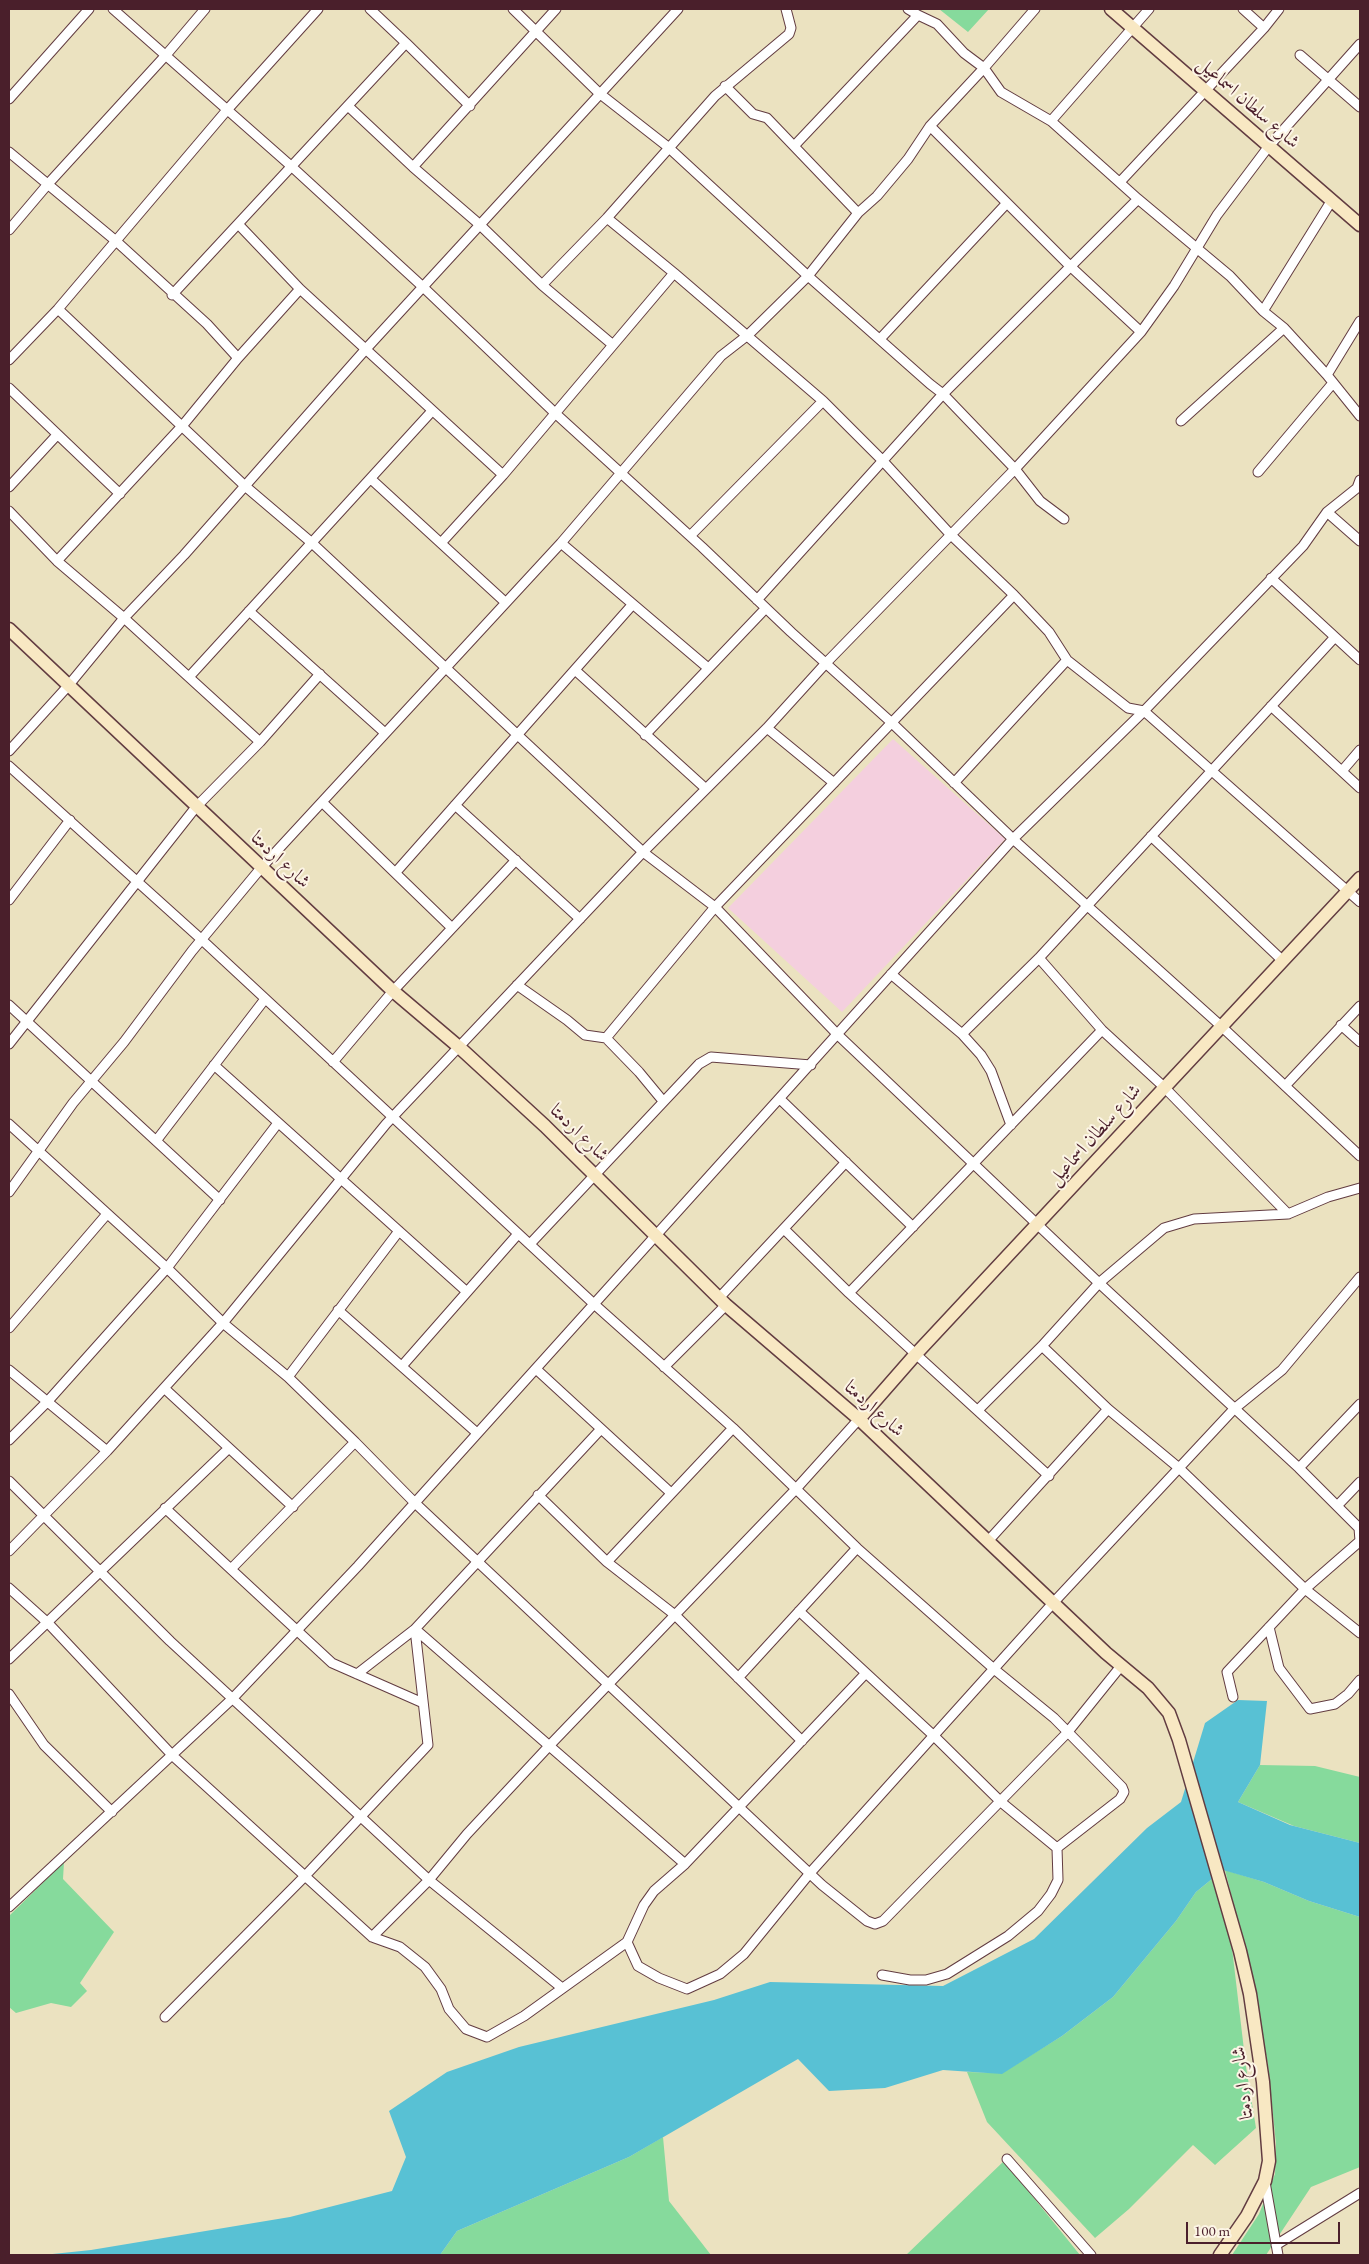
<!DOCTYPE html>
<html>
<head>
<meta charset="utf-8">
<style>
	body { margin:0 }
	#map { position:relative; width:1369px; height:2264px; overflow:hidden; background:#ebe2c0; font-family:"EB Garamond",serif }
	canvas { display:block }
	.frame { position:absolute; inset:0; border:10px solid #4a1f2b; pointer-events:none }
	.scale { position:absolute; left:1186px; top:2222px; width:154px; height:22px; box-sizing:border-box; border:2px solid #4a1f2b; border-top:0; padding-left:6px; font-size:15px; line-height:18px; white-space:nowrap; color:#4a1f2b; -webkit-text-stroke:4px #fcf5e5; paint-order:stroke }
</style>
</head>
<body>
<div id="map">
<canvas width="1369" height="2264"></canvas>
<div class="frame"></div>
<div class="scale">100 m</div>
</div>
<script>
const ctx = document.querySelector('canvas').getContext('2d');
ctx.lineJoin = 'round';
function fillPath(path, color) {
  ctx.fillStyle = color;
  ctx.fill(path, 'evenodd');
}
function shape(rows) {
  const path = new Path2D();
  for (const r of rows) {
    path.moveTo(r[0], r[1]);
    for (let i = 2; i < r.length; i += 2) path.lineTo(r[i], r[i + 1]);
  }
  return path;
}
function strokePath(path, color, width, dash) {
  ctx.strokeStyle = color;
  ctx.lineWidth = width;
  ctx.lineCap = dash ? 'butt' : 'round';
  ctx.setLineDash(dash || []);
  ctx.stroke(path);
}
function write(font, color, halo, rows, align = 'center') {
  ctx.font = font + ' "EB Garamond",Amiri,serif';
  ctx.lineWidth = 4;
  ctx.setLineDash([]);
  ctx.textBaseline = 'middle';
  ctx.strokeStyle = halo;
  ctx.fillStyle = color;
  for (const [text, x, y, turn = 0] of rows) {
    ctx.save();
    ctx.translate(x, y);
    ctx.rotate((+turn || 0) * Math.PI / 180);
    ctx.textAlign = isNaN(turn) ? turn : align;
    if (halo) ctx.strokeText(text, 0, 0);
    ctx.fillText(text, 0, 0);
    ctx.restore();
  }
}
const built = shape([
	[893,739,1005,839,842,1012,728,908]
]);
const green = shape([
	[939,9,989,9,968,32],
	[1260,1765,1315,1766,1360,1777,1360,1843,1294,1826,1238,1802],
	[64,1862,63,1879,114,1932,80,1983,87,1991,71,2007,51,2003,16,2013,9,2007,9,1916],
	[1225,1870,1264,1882,1309,1901,1360,1917,1360,2167,1311,2187,1266,2255,1232,2255,1259,2214,1275,2174,1276,2144,1268,2065,1251,1973],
	[1212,1879,1232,1948,1246,2067,1256,2128,1215,2165,1193,2145,1129,2209,1095,2238,987,2122,967,2072,1002,2073,1062,2036,1113,1997,1176,1921,1196,1892],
	[663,2137,669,2201,711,2255,440,2255,457,2231,629,2157],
	[1004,2161,1080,2255,906,2255]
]);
const water = shape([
	[1238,1700,1267,1701,1260,1765,1238,1802,1290,1825,1360,1843,1360,1917,1309,1901,1264,1882,1223,1870,1196,1892,1176,1921,1113,1997,1062,2036,1002,2074,943,2070,885,2088,829,2091,798,2059,629,2157,457,2231,440,2255,43,2255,91,2250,290,2217,392,2191,406,2157,389,2111,447,2072,519,2047,714,2000,770,1982,943,1986,1034,1939,1147,1828,1181,1802,1205,1723]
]);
const street = shape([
	[113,9,291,166,423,287,555,413,702,547,791,632,892,723,1013,839,1221,1026,1360,1156],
	[513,9,599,93,668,147,808,276,930,384,943,394,1015,469,1040,501,1064,519],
	[908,9,918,15,937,24,964,53,984,68,1001,92,1051,121,1138,199,1230,276,1263,311,1284,328,1327,375,1360,416],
	[1243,9,1264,28],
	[406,43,470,106],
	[1300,55,1360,107],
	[725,86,753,114,767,118,858,213],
	[9,99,89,9],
	[348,106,413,167,479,224,542,285,613,345],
	[1051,121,1149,9],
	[930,126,1070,266,1141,332],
	[795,145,918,15],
	[9,152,116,241,207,324,238,358],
	[413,167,556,9],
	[1120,182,1264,28,1279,9],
	[607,218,674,273,823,401,882,460,950,534,1014,595,1049,632,1067,660,1128,708,1144,711,1360,902],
	[239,225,300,289,503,475],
	[9,230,48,184,166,55,205,9],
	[542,285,607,218,715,96,789,34,791,28,786,9],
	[172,295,406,43,370,9],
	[58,309,245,486,312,543,643,852,715,907,838,1035,1099,1283,1299,1468,1359,1528,1360,1541,1305,1589,1227,1672,1233,1697],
	[1263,311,1332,200],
	[880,339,1007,203],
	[9,360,58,309,227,110,318,9],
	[1327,375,1360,321],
	[9,388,120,494],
	[1181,421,1284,328],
	[1258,472,1333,383],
	[371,479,505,602],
	[9,487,57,435],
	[9,511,57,561,124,618,260,742],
	[1327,512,1360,541],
	[690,536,823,401],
	[441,543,503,475,674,273],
	[561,543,708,668],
	[57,561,183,425,238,358,300,289],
	[1271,578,1360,660],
	[757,600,943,394,1138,199],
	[249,611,385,733],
	[575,670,705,788],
	[189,677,432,411],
	[1271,706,1360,788],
	[767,728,834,783],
	[645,735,766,608],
	[9,751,68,686,124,618,184,555,365,350,678,9],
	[9,766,201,939,594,1304,733,1428,857,1548,994,1669,1054,1718,1122,1787,1124,1792,1120,1799,1057,1848,1058,1880,1051,1894,1038,1911,1008,1936,947,1974,926,1980,910,1980,882,1975],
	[1342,771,1360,750],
	[954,783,1067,660],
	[322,802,452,928],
	[455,805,580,919],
	[1151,836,1283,961],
	[396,872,633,604],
	[9,900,70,820],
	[1039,958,1102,1030,1164,1087,1288,1214],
	[891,974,962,1034,981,1055,991,1071,1011,1125],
	[517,985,567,1020,585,1035,606,1038,639,1072,663,1101],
	[9,1005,220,1200],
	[1341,1025,1360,1042],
	[962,1034,1039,958,1335,637],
	[606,1038,715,907,1014,595],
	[9,1044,196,807,260,742,320,674],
	[333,1062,393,991,516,860],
	[214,1065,467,1292],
	[1285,1086,1360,1006],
	[780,1099,913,1227],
	[9,1124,167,1268,223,1323,288,1377,355,1442,414,1502,822,1885,867,1921,875,1924,883,1921,1067,1733,1121,1666],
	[156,1141,265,999],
	[9,1192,73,1103,124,1042,192,951,261,868,561,543,721,356,748,335,808,276,858,213,877,196,908,159,930,126,984,68,1035,9],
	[784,1229,849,1293,1049,1476],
	[530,1244,699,1064,711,1057,811,1065],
	[849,1293,1102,1030],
	[719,1298,846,1162],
	[338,1310,477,1433],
	[9,1328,107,1214],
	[1042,1346,1108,1409,1179,1468,1305,1589,1360,1633],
	[402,1366,518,1234],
	[664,1367,726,1305],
	[536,1369,671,1493],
	[9,1370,107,1451],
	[288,1377,399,1231],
	[164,1388,293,1507],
	[978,1410,1042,1346,1099,1283,1164,1228,1194,1219,1288,1214,1328,1197,1360,1188],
	[9,1440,48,1401,167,1268,278,1123],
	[1299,1468,1360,1404],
	[9,1481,170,1641,361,1817,429,1880,562,1988],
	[538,1495,607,1562,675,1615,802,1741],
	[1337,1506,1360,1482],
	[165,1508,332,1663,423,1703],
	[989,1540,1108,1409],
	[9,1551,107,1451,223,1323,386,1124,643,852,767,728,826,663,1015,469,1141,332,1174,286,1217,215,1269,146,1360,44],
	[607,1562,733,1428],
	[232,1568,355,1442],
	[9,1588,48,1623,173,1756,372,1937,400,1947,425,1967,441,1989,449,2009,466,2029,487,2037,524,2016,627,1942],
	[799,1611,934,1736,1001,1802,1057,1848],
	[1269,1627,1279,1668,1310,1709,1335,1704,1348,1694,1360,1680],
	[9,1659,229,1448],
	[866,1673,685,1864,654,1891,644,1905,627,1942,638,1966,659,1978,687,1989,720,1974,744,1954,810,1873,1054,1602,1234,1409,1282,1370,1360,1277],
	[357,1674,415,1629,685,1864],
	[738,1678,857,1548],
	[9,1694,44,1745,112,1812],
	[9,1907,232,1699,358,1566,1013,839,1144,711,1303,546,1327,512,1357,488,1360,480],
	[372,1937,429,1880,467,1834,549,1746,795,1490,859,1419],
	[165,2017,305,1876,428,1745,415,1629,601,1429],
	[1007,2159,1091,2255],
	[1265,2182,1278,2255],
	[1276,2245,1360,2193]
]);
const secondary = shape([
	[1111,9,1360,225],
	[9,629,393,991,459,1047,545,1126,726,1305,859,1419,1106,1653,1148,1688,1169,1713,1179,1740,1240,1951,1250,1994,1263,2082,1269,2161,1265,2181,1247,2216,1220,2255],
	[859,1419,915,1355,1360,878]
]);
const streetNames = [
	["شارع سلطان اسماعيل",1248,103,41],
	["شارع اردمتا",280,860,43],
	["شارع اردمتا",579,1133,44],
	["شارع سلطان اسماعيل",1095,1135,-48],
	["شارع اردمتا",874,1409,42],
	["شارع اردمتا",1243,2083,-97]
];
fillPath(built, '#f4cfde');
fillPath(green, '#86da9c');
fillPath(water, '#58c1d4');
strokePath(street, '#623c41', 11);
strokePath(secondary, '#623c41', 15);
strokePath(street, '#fff', 9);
strokePath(secondary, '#f8e8c3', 12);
write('19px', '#4a1f2b', '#fcf5e5', streetNames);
</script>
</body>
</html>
